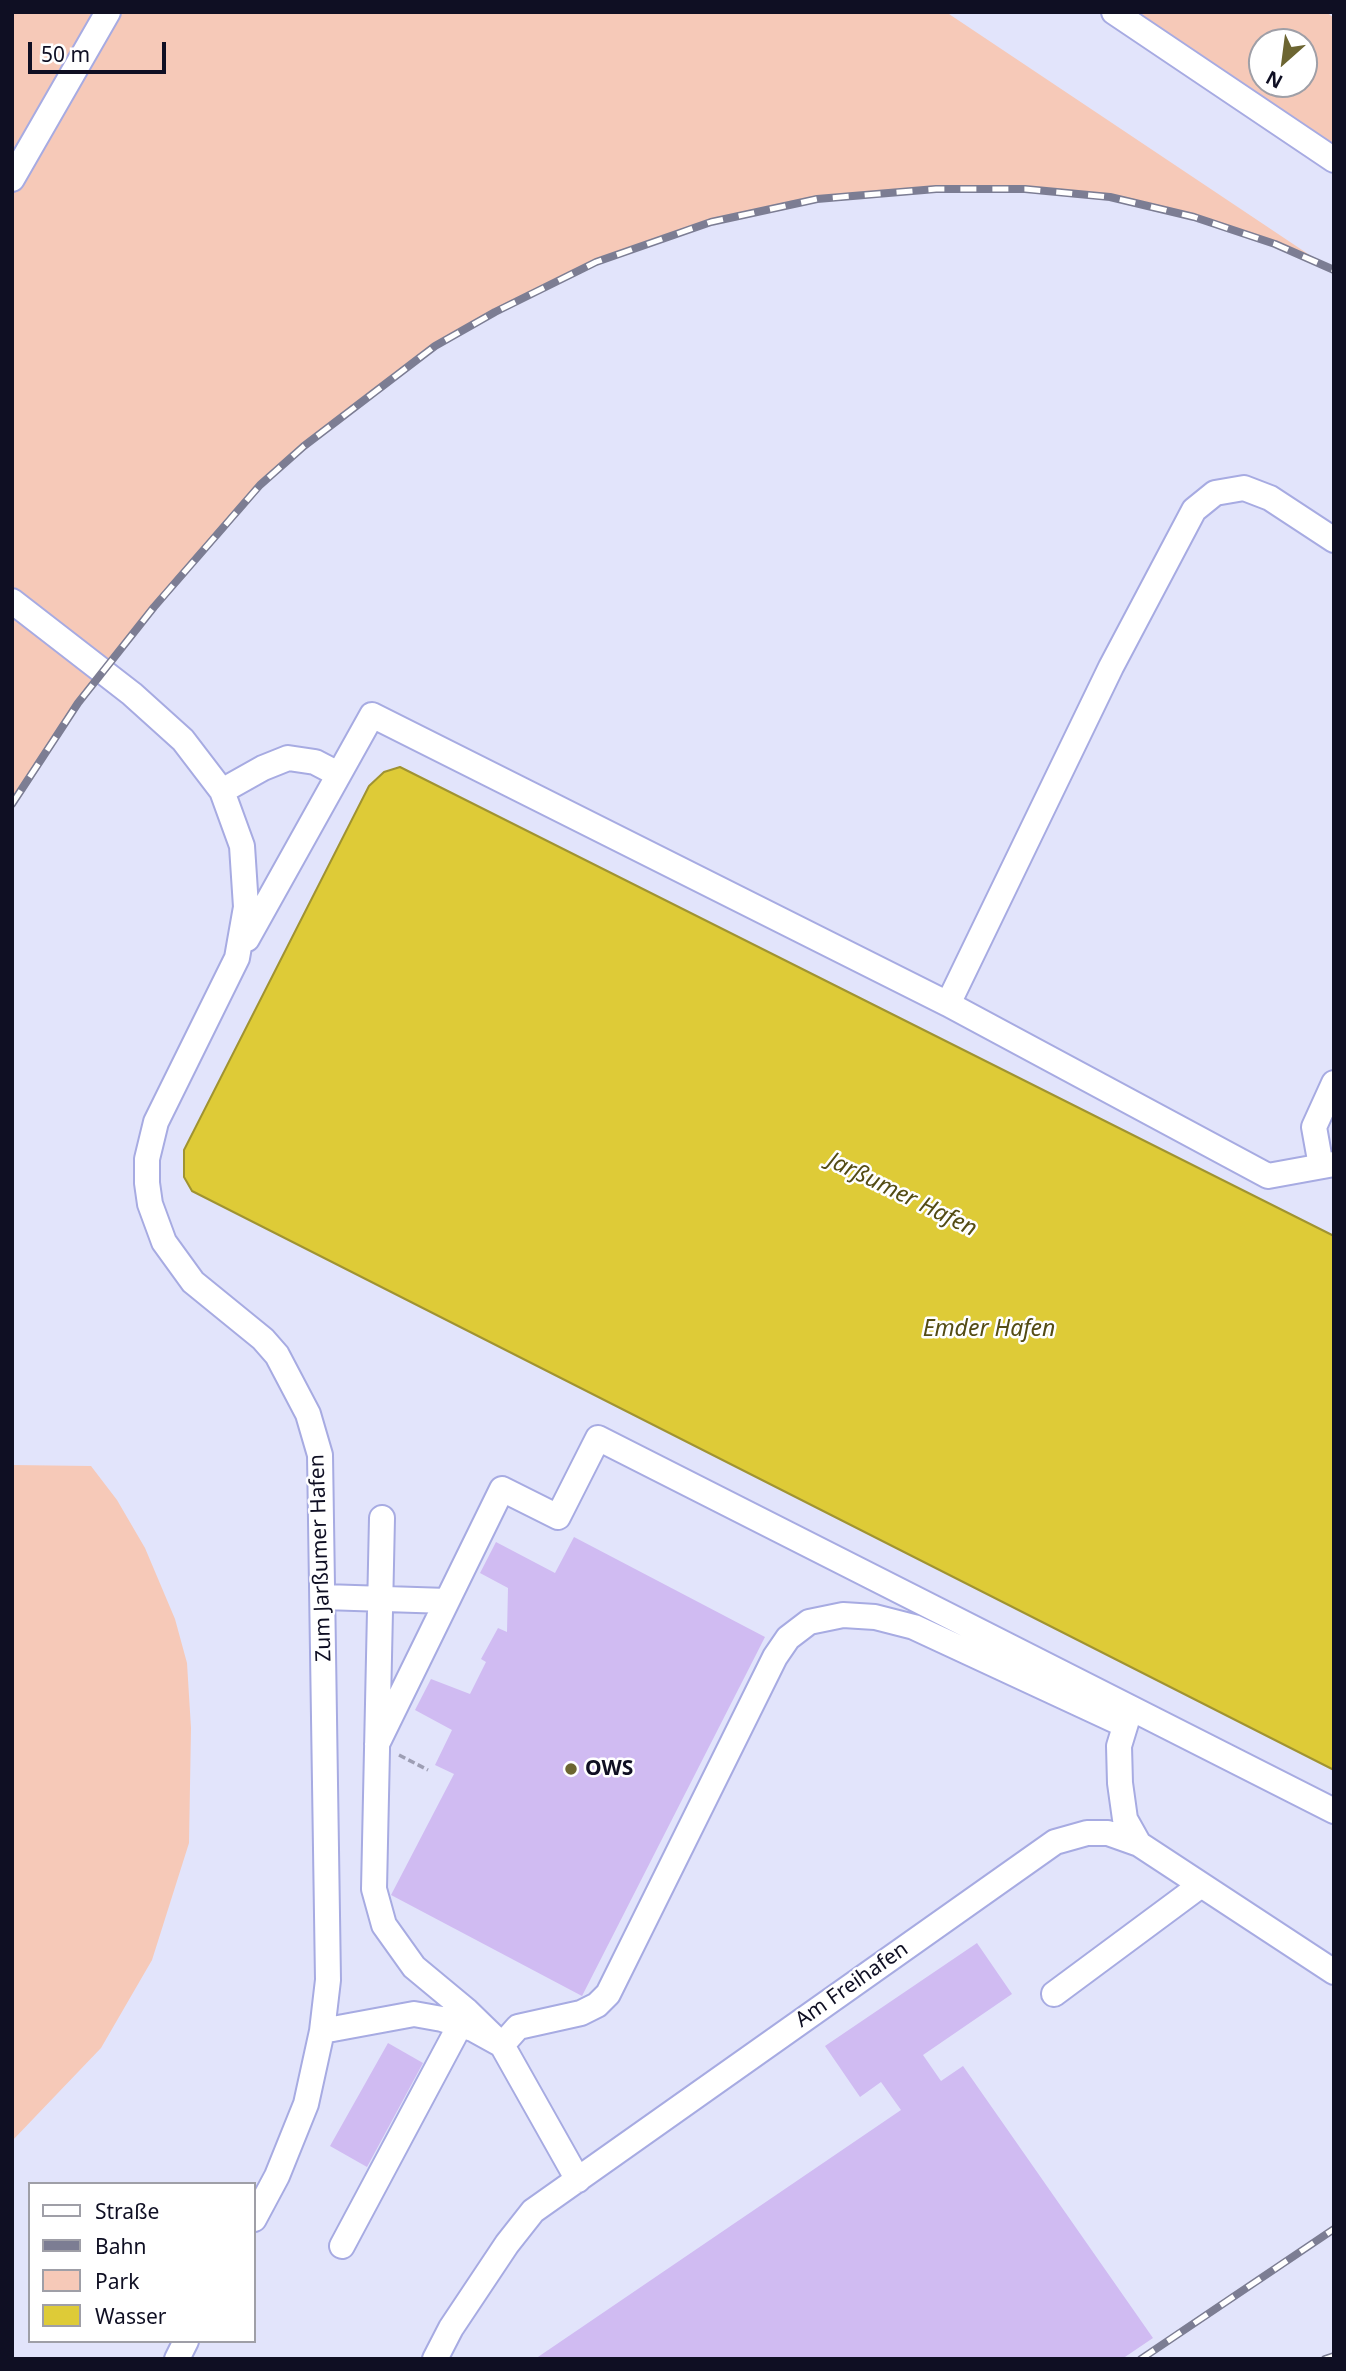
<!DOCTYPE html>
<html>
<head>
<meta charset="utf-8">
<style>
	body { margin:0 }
	#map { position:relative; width:1346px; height:2371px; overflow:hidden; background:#e2e4fb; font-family:"Noto Sans",sans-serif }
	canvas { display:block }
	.frame { position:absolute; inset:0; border:14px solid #0f0f23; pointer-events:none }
	.legend { position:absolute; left:28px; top:2182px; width:228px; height:161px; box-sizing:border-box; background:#fff; border:2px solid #9f9fa7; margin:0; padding:9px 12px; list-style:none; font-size:21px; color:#0f0f23 }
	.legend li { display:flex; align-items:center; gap:14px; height:35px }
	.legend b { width:35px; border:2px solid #9f9fa7 }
	.north { position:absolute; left:1248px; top:28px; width:70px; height:70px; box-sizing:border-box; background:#fff; border:2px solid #9f9fa7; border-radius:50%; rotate:208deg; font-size:19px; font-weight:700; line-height:28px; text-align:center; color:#0f0f23 }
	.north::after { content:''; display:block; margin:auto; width:24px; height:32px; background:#6c6531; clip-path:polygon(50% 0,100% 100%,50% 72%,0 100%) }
	.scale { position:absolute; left:28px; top:42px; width:138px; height:32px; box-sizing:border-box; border:4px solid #0f0f23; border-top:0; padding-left:9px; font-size:21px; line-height:24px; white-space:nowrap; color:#0f0f23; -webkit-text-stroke:5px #fff; paint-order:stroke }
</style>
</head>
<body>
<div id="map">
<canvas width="1346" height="2371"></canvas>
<div class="frame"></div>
<ul class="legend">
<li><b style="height:9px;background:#fff"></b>Straße</li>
<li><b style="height:9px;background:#7c7d93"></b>Bahn</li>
<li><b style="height:19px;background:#f6c9b8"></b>Park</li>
<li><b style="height:19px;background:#decb37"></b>Wasser</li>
</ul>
<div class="north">N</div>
<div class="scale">50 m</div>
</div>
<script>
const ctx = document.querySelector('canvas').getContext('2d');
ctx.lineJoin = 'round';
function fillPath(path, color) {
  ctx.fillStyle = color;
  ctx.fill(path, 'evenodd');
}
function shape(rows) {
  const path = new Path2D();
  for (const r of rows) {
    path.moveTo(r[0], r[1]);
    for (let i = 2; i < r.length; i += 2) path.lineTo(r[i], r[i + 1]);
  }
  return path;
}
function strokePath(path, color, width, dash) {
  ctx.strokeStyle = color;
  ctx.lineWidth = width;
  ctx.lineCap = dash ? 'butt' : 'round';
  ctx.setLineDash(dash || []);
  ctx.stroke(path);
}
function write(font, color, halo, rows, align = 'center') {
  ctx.font = font + ' "Noto Sans",sans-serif';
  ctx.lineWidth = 5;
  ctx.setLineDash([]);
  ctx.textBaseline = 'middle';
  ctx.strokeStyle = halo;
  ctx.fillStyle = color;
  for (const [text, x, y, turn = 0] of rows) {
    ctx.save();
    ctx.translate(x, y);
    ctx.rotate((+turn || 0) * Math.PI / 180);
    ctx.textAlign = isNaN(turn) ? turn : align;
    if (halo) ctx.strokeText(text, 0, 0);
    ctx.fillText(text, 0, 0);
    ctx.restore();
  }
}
const green = shape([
	[12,12,946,12,1329,268,1275,244,1194,217,1110,197,1025,189,936,189,817,199,711,222,596,262,495,312,435,346,304,446,260,485,154,607,78,703,12,804],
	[1130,12,1326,12,1334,18,1334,149],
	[1262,42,1304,42,1304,84,1262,84],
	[12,1465,91,1466,117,1500,145,1548,175,1619,187,1663,191,1728,189,1843,152,1960,101,2048,12,2141]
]);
const water = shape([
	[400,767,1334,1236,1334,1770,192,1191,184,1177,184,1150,369,786,384,772,400,767]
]);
const building = shape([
	[574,1537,765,1637,582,1996,391,1895,454,1774,435,1765,452,1730,415,1710,431,1679,470,1694,486,1662,481,1659,498,1628,507,1632,508,1588,480,1573,496,1542,555,1573],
	[977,1943,1012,1994,923,2055,941,2081,963,2066,1153,2338,1122,2359,535,2359,901,2110,881,2082,860,2097,825,2046],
	[388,2043,423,2063,367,2167,330,2146]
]);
const path = shape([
	[399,1755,428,1770]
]);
const minor = shape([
	[1114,12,1334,160],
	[12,179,108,12],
	[12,601,132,694,183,740,222,791,242,846,246,907,237,958,156,1122,147,1159,147,1183,150,1204,164,1242,193,1282,263,1339,277,1355,308,1414,320,1455,328,1980,322,2031,306,2104,277,2176,254,2219],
	[222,791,263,768,288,758,315,762,338,774],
	[247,939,372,715,948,1004,1268,1176,1334,1164],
	[948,1004,1111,667,1194,510,1215,493,1244,488,1270,498,1334,540],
	[1321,1166,1314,1127,1334,1083],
	[382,1518,374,1889,384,1925,414,1967,467,2011,502,2045,578,2180],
	[324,1597,447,1601],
	[1130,1710,1119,1746,1120,1783,1125,1819,1139,1844],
	[377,1744,502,1489,558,1517,598,1438,1334,1811],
	[1054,1994,1201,1885],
	[322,2031,414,2014,442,2019,473,2029,502,2045,518,2027,581,2013,597,2005,608,1994,775,1657,788,1638,809,1622,843,1615,875,1617,914,1627,1125,1725],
	[342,2246,460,2025],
	[177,2359,186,2341],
	[435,2359,451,2328,507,2244,533,2211,1055,1842,1087,1833,1108,1833,1139,1844,1334,1972]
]);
const rail = shape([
	[12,804,78,703,154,607,260,485,304,446,435,346,495,312,596,262,711,222,817,199,936,189,1025,189,1110,197,1194,217,1275,244,1334,270],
	[1141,2359,1334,2229],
	[1325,2359,1334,2356]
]);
const markers = [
	[571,1769,7,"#6c6531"]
];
const streetNames = [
	["Zum Jarßumer Hafen",321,1558,-92],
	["Am Freihafen",852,1985,-35]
];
const poiNames = [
	["OWS",585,1769]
];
const waterNames = [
	["Jarßumer Hafen",902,1195,26],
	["Emder Hafen",989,1329]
];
fillPath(green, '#f6c9b8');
fillPath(water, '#decb37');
strokePath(water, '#a09331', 2);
fillPath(building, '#d0bbf2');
strokePath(minor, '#a7abe2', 28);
strokePath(path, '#9d9eb4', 3.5, [7, 3.5]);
strokePath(minor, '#fff', 24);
strokePath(rail, '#7c7d93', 8);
strokePath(rail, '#fff', 5, [16]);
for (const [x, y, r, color] of markers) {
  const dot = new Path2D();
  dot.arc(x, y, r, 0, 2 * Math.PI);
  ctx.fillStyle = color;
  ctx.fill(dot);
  strokePath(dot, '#fff', 2.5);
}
write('21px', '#0f0f23', '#fff', streetNames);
write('bold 21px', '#0f0f23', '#fff', poiNames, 'left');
write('italic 23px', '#544c14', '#fff', waterNames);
</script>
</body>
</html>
